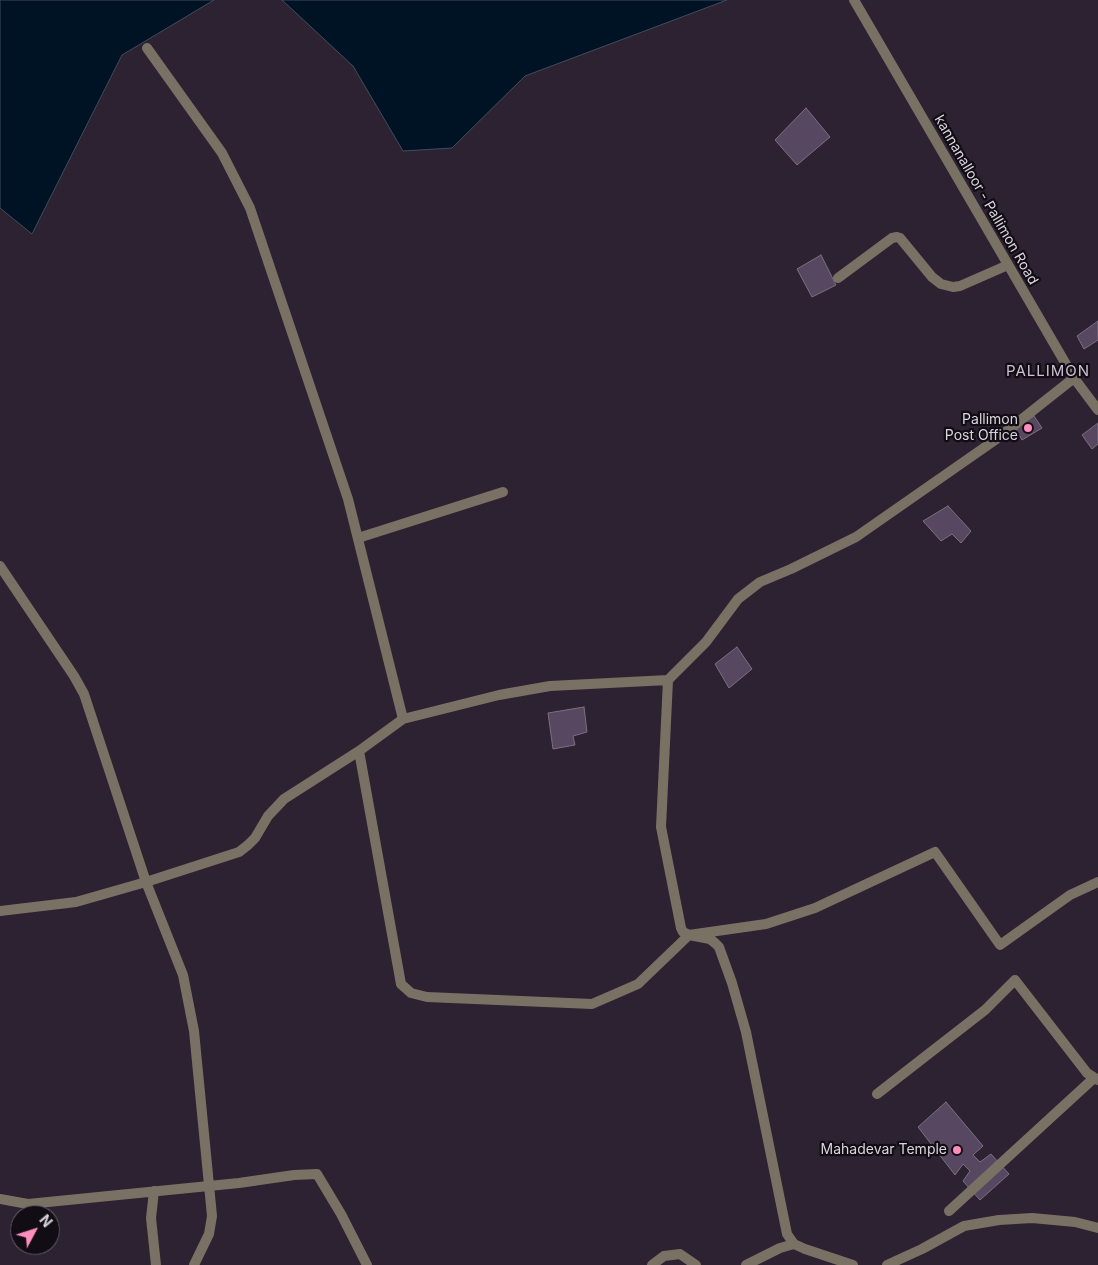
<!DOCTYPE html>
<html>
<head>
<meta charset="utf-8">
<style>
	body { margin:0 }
	#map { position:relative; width:1098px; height:1265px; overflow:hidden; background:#2c2231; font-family:Inter,sans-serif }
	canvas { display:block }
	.north { position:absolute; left:10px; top:1205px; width:50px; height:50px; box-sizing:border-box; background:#120d14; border:1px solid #625d65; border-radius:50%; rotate:50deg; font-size:14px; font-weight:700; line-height:20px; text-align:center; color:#dad4de }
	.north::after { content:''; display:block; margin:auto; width:18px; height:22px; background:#fe8ebc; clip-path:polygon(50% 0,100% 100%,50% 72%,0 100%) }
</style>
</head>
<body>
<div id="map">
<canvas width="1098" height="1265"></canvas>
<div class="north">N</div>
</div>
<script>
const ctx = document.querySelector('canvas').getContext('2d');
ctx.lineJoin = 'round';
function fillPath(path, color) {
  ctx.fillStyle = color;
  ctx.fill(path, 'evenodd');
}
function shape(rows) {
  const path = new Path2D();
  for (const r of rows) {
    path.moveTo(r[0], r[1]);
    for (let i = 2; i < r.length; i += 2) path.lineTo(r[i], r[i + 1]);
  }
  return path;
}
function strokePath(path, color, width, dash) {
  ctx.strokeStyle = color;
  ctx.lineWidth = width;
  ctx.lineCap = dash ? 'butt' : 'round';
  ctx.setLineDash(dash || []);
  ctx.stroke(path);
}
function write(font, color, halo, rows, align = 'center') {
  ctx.font = font + ' Inter,sans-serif';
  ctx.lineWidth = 4.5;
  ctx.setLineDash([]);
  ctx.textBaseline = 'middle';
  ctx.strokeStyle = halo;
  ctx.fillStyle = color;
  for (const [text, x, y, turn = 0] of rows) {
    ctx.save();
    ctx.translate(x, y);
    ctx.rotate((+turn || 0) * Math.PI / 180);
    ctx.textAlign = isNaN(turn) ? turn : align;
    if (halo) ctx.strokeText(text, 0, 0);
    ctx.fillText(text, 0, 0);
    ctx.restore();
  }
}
const water = shape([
	[0,0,214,0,122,55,32,234,0,208,0,0],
	[282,0,727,0,525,76,452,148,403,151,353,66,282,0]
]);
const building = shape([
	[806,108,830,137,797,165,775,140,806,108],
	[821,255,836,285,812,297,797,269,821,255],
	[1098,321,1098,340,1084,349,1077,336,1098,321],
	[1034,416,1042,428,1022,440,1015,428,1034,416],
	[1098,423,1098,444,1092,449,1082,435,1098,423],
	[948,506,971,531,961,543,952,534,941,541,923,521,948,506],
	[737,647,752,669,729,688,715,664,737,647],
	[584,707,587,732,573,736,575,745,553,749,548,713,584,707],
	[946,1102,983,1146,973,1155,980,1162,991,1154,1009,1174,980,1200,963,1181,970,1171,963,1164,955,1175,918,1127,946,1102]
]);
const minor = shape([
	[147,48,222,153,250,208,348,499,403,719],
	[838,278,892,238,897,237,900,238,932,277,941,284,953,287,960,286,1008,265],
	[358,538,503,492],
	[0,566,74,676,84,694,146,882,183,975,194,1031,212,1216,209,1234,194,1265],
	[359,751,401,984,411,993,427,997,592,1004,638,984,689,935,766,924,815,908,935,852,1000,945,1070,895,1098,882],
	[0,911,76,902,146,882,239,852,248,845,255,838,268,816,284,799,359,751,403,719,499,695,550,686,668,680],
	[877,1094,985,1010,1015,980,1087,1073,1098,1080],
	[154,1191,151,1218,156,1265],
	[0,1199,28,1204,239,1183,294,1175,317,1174,341,1214,367,1265],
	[949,1211,1094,1078],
	[652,1265,664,1256,680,1254,696,1265],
	[746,1265,780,1248,794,1244],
	[853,1265,805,1249,794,1244,787,1234,746,1032,732,983,719,947,715,943,710,939,689,935,683,932,681,928,661,827,668,680,706,642,738,599,760,582,791,569,856,537,998,438,1074,378],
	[887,1265,922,1249,964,1226,999,1220,1032,1218,1075,1222,1098,1228]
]);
const tertiary = shape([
	[854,0,1074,378,1098,410]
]);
const markers = [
	[1028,428,5,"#fe8ebc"],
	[957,1150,5,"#fe8ebc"]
];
const streetNames = [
	["kannanalloor - Pallimon Road",986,200,60]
];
const poiNames = [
	["Pallimon",1018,420],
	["Post Office",1018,436],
	["Mahadevar Temple",947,1150]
];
const neighbourhoodNames = [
	["PALLIMON",1048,371]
];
fillPath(water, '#001324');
strokePath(water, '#414d5c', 1);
fillPath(building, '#584761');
strokePath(building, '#7b7082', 1);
strokePath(minor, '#7a7165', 10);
strokePath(tertiary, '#7a7165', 10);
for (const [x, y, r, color] of markers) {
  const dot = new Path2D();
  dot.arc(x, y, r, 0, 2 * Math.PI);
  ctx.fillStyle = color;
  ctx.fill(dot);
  strokePath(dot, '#120d14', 2);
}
write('14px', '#dad4de', '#120d14', streetNames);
write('14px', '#dad4de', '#120d14', poiNames, 'right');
ctx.letterSpacing = '1px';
write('15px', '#cdc0d4', '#120d14', neighbourhoodNames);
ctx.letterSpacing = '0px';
</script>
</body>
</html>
